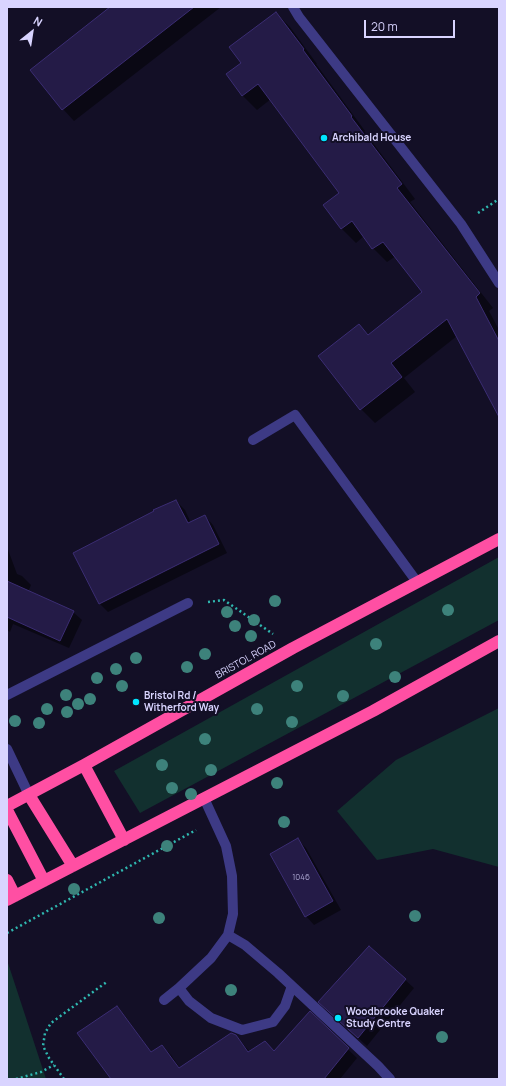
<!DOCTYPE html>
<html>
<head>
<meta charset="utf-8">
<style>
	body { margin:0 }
	#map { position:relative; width:506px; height:1086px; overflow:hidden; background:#130f26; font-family:Manrope,sans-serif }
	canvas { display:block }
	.frame { position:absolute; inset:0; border:8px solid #d9d4ff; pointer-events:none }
	.north { position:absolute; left:12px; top:12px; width:40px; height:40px; -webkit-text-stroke:3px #130f26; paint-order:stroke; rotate:30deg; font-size:11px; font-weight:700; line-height:16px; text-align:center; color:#d9d4ff }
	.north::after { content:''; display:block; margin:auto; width:14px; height:18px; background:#d9d4ff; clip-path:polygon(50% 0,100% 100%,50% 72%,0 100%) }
	.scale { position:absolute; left:364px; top:20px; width:91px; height:18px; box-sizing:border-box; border:2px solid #d9d4ff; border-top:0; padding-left:5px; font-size:12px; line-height:14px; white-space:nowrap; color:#d9d4ff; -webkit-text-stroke:3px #130f26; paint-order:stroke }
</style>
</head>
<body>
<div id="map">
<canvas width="506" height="1086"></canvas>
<div class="frame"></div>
<div class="north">N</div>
<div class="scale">20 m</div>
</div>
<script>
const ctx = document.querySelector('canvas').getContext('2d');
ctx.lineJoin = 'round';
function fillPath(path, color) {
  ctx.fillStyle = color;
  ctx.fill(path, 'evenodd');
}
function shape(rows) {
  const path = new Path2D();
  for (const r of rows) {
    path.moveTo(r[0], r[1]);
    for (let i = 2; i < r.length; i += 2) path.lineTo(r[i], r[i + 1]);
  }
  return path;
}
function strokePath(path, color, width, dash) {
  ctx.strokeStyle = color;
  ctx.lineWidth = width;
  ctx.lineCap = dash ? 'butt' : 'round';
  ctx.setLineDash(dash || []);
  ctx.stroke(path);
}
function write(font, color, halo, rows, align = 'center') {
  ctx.font = font + ' Manrope,sans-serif';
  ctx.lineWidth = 4;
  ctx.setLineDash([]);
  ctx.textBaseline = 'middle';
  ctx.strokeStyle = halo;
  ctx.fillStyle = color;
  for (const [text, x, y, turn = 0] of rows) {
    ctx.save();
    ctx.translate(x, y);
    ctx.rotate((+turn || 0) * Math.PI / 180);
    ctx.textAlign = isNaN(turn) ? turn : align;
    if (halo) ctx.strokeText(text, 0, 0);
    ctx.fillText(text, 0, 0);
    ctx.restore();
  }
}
const green = shape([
	[499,557,499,620,140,813,114,771],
	[499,708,499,867,433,849,377,860,337,811,396,760],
	[7,960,46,1079,7,1079]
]);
const shadow = shape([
	[112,7,221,7,74,121,63,109,32,70],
	[276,13,290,27,317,64,316,64,365,131,364,131,415,199,410,202,493,308,489,311,499,330,499,414,457,336,404,378,415,392,375,423,361,409,319,356,359,325,369,335,424,292,396,256,387,262,373,248,364,236,356,243,342,229,324,205,340,193,271,99,257,110,243,96,227,74,243,63],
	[176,501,185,510,191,523,205,516,213,525,227,553,108,612,99,603],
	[7,547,17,574,22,576,31,585,28,592,73,612,82,620,69,648,13,624,10,632,7,630],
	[297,839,306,848,341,910,314,925,306,916],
	[369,947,414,988,367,1046,328,1010],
	[117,1007,125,1016,152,1053,162,1046,171,1055,180,1068,236,1036,250,1052,274,1052,310,1013,357,1058,340,1079,112,1079]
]);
const building = shape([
	[110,7,194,7,62,110,30,70,110,7],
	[276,12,304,49,303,50,352,116,351,117,402,184,397,188,480,293,476,297,499,341,499,417,447,319,391,363,402,377,360,410,318,356,359,324,368,335,422,292,383,242,372,249,352,221,341,229,323,205,339,193,258,84,242,96,226,74,241,63,229,47,276,12],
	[176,500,188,523,205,515,219,544,99,604,73,553,154,511,153,510,176,500],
	[7,581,74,611,60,641,7,617,7,581],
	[298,838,333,901,305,917,270,854,298,838],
	[369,946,406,979,358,1038,318,1002,369,946],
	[117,1006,151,1052,162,1045,179,1068,231,1033,236,1035,248,1052,265,1041,274,1051,310,1011,349,1048,324,1079,111,1079,77,1033,117,1006]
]);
const path = shape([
	[478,213,499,199],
	[208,602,224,600,273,634],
	[7,933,196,830],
	[16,1079,41,1072,54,1065],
	[64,1079,49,1058,43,1046,45,1033,51,1023,108,981]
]);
const lane = shape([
	[293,7,299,17,461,224,499,283],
	[253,440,295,415,417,582],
	[7,695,188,603],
	[228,935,245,945,278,973,378,1066,390,1079],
	[179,988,189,1001,211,1018,242,1030,273,1022,285,1006,292,986],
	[164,1000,179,988,211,958,228,935,233,914,232,876,226,846,204,798]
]);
const street = shape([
	[7,749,29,795]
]);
const highway = shape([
	[84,765,124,840],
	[29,795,73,866],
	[7,806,84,765,293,648,499,539],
	[7,810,44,881],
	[7,880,15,896],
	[7,900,373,711,499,641]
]);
const trees = [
	[275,601],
	[448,610],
	[227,612],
	[254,620],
	[235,626],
	[251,636],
	[376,644],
	[205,654],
	[136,658],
	[187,667],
	[116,669],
	[395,677],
	[97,678],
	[122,686],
	[297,686],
	[66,695],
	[343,696],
	[90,699],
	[78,704],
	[47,709],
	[257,709],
	[67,712],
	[15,721],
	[292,722],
	[39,723],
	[205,739],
	[162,765],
	[211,770],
	[277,783],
	[172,788],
	[191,794],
	[284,822],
	[167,846],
	[74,889],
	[415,916],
	[159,918],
	[231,990],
	[442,1037]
];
const markers = [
	[324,138,4,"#00e5ff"],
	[136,702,4,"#00e5ff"],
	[338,1018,4,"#00e5ff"]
];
const numberNames = [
	["1046",301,878]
];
const poiNames = [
	["Archibald House",332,138],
	["Bristol Rd /",144,696],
	["Witherford Way",144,708],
	["Woodbrooke Quaker",346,1012],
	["Study Centre",346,1024]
];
const streetNames = [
	["BRISTOL ROAD",246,660,-29]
];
fillPath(green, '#12302f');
fillPath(shadow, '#0007');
fillPath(building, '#241b47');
strokePath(building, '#3b2d73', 1);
strokePath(path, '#2fb8b0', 2.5, [2, 3]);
strokePath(lane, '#3d3a85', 10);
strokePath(street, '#3d3a85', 10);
strokePath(highway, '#ff4fa3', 12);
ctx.fillStyle = '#3d827b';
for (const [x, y] of trees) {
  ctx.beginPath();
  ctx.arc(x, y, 6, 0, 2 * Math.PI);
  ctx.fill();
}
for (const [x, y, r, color] of markers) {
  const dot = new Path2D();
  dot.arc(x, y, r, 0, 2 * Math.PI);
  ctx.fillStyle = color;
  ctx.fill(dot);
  strokePath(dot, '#130f26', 1.5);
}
write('8px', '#aca6d1', null, numberNames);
write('bold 10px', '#d9d4ff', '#130f26', poiNames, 'left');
write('10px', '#d9d4ff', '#130f26', streetNames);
</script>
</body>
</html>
